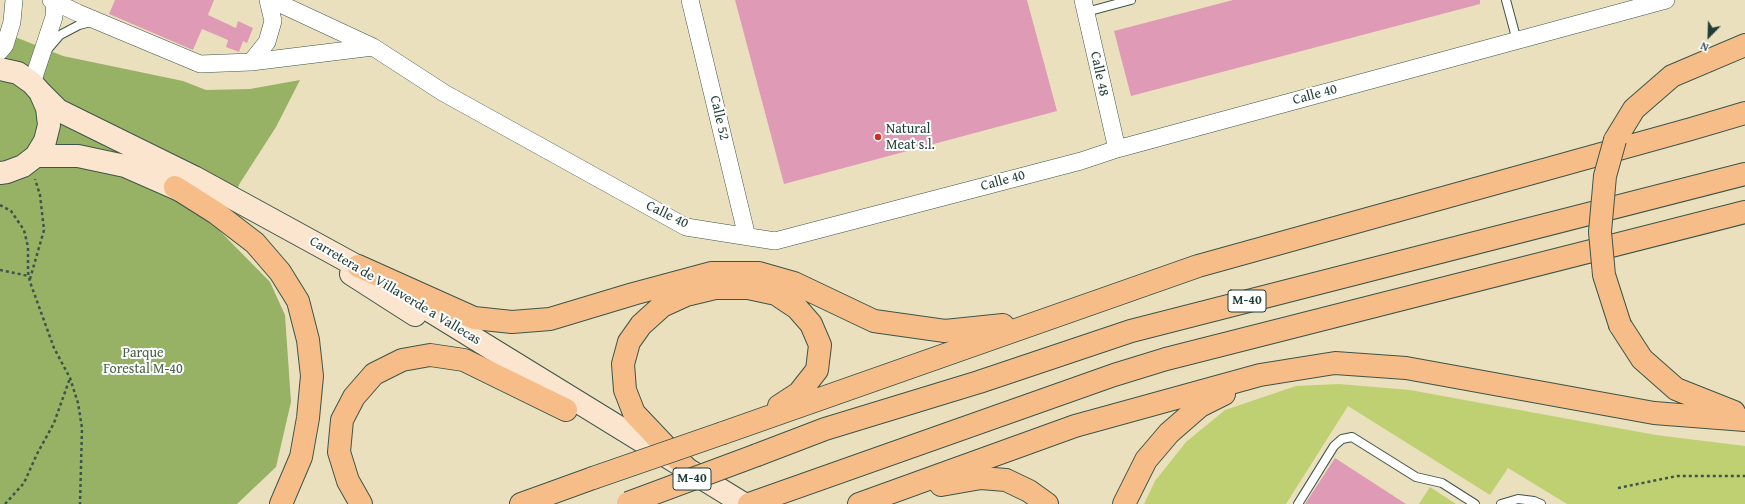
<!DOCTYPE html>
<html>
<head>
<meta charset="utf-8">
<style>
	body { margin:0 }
	#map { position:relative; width:1745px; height:504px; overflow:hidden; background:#eae0be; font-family:"Gentium Book Plus",serif }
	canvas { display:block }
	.north { position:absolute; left:1689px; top:16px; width:40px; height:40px; -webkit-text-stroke:3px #fff; paint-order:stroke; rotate:203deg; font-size:11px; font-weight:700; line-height:16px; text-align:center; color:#1f3d34 }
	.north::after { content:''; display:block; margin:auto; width:14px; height:18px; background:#1f3d34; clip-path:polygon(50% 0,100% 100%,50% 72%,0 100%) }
</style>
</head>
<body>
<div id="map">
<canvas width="1745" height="504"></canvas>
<div class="north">N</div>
</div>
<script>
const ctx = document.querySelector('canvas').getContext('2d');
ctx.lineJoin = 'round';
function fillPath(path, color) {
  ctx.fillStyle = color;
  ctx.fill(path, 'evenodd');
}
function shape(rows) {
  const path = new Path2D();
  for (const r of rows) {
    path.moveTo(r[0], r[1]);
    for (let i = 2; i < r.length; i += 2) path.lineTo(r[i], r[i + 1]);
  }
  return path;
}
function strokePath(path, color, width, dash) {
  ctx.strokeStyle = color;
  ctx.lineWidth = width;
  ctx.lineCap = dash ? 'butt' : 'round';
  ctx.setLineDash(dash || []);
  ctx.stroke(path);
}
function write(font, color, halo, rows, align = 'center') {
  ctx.font = font + ' "Gentium Book Plus",serif';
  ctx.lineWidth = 4;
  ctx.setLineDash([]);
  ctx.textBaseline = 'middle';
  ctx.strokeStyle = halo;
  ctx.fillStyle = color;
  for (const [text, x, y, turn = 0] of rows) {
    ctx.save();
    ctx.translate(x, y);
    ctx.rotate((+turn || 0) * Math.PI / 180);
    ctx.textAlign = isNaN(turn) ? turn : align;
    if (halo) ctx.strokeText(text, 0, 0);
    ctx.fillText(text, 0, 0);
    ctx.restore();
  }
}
const green = shape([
	[1339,384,1410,390,1656,435,1745,446,1745,504,1567,504,1508,468,1490,495,1348,406,1286,504,1144,504,1155,481,1186,442,1225,410,1296,386],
	[1430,487,1456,504,1419,504]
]);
const forest = shape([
	[0,31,63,56,183,81,206,90,250,89,300,80,276,127,240,183,217,228,270,282,285,315,291,402,276,467,237,504,0,504]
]);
const building = shape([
	[115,0,214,0,208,15,236,28,238,21,253,28,247,43,243,41,239,52,226,47,228,40,202,29,193,50,109,14],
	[735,0,1027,0,1057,111,784,184],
	[1233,0,1480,0,1480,4,1131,96,1114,31],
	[1335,458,1406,504,1305,504]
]);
const path = shape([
	[0,205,11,211,24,230,28,247,28,272,30,282,54,348,70,378,78,403,82,428,80,504],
	[0,270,29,276],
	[30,279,44,230,40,195,35,179],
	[1618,488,1677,476,1745,476],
	[5,504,24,483,37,454,54,423,70,378]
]);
const lane = shape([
	[1506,0,1517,41],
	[1086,12,1131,0],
	[48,49,60,35,79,25,91,22],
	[1298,504,1334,446,1342,439,1352,437,1416,477,1442,483,1475,504],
	[1501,504,1518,499,1534,501,1541,504]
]);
const street = shape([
	[51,0,78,13,200,64,251,62,373,47],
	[272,0,373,47,444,93,686,227,775,241,1081,161,1117,149,1666,0],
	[690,0,747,237],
	[1083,0,1117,149],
	[0,51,5,45,12,22,14,0],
	[251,62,267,42,273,21,268,0],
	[32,83,54,17,55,0]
]);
const secondary = shape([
	[0,69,18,73,32,83,40,92,47,108,49,125,45,141,36,156,23,166,7,172,0,173],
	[40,92,58,110,194,177,373,275],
	[36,156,78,156,125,166,191,195],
	[351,274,415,315],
	[404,295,744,504]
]);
const highway = shape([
	[1615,140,1634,109,1672,76,1745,45],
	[175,187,216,213,255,243,280,272,298,301,308,340,312,376,308,418,301,457,281,504],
	[358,266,474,318,512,322,550,319,633,294,711,273,759,273,794,283,874,321,945,331,1003,325],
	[1620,325,1642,359,1676,389,1734,412],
	[723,433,1198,266,1691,129,1745,113],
	[757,455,825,429,979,382,1131,331,1745,174],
	[688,470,634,413,625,390,623,364,629,342,641,325,662,306,686,295,715,288,748,288,776,294,797,308,811,324,820,345,817,370,799,393,779,406],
	[941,485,981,478,1006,480,1029,491,1047,504],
	[361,504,348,481,339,452,342,420,354,397,374,374,402,360,430,355,464,360,566,410],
	[521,504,593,478],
	[749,504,1114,375,1166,359,1745,212],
	[859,504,1075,426,1260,375,1335,363,1406,368,1654,413,1745,420],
	[1124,504,1146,460,1169,433,1200,406,1224,394]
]);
const highwayBridge = shape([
	[1615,140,1605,176,1600,232,1604,275,1620,325],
	[593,478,723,433],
	[628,503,757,455]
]);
const markers = [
	[878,137,4,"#c8321e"]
];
const shields = [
	[1247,301,38],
	[692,479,38]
];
const shieldNames = [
	["M-40",1247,301],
	["M-40",692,479]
];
const streetNames = [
	["Calle 48",1099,74,78],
	["Calle 40",1315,95,-15],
	["Calle 52",719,118,77],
	["Calle 40",1003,181,-15],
	["Calle 40",667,215,26],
	["Carretera de Villaverde a Vallecas",395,291,31]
];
const poiNames = [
	["Natural",886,129],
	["Meat s.l.",886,145]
];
const parkNames = [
	["Parque",143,353],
	["Forestal M-40",143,369]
];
fillPath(green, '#bfd073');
fillPath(forest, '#97b265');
fillPath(building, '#df9bb6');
strokePath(lane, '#3d5549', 10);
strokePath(street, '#3d5549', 18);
strokePath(secondary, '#3d5549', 24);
strokePath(highway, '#3d5549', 24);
strokePath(path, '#3d5549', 2.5, [3, 3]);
strokePath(lane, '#fff', 8);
strokePath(street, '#fff', 17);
strokePath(secondary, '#fce5cf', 22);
strokePath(highway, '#f7bd88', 22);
strokePath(highwayBridge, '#3d5549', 24, []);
strokePath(highwayBridge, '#f7bd88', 22);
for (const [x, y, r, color] of markers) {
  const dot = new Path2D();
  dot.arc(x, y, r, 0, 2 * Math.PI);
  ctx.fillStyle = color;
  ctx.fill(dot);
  strokePath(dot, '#fff', 1.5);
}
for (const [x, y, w] of shields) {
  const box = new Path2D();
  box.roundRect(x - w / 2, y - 11, w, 22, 3);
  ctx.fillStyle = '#fff';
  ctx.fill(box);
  strokePath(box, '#1f3d34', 1);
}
write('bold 13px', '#1f3d34', null, shieldNames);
write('14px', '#1f3d34', '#fff', streetNames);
write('14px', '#1f3d34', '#fff', poiNames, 'left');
write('14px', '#476244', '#fff', parkNames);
</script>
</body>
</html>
